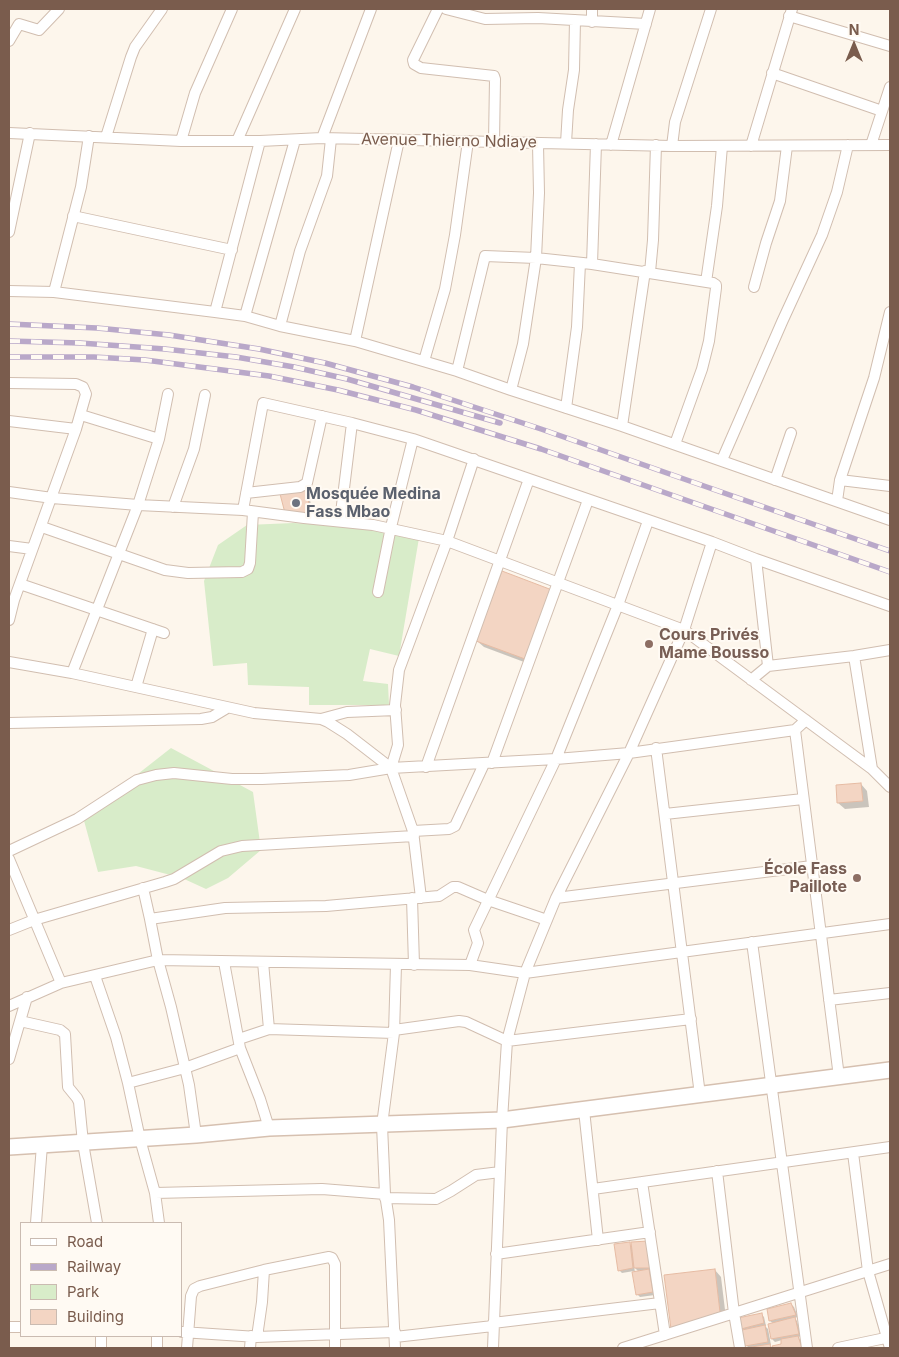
<!DOCTYPE html>
<html>
<head>
<meta charset="utf-8">
<style>
	body { margin:0 }
	#map { position:relative; width:899px; height:1357px; overflow:hidden; background:#fdf6ec; font-family:Inter,sans-serif }
	canvas { display:block }
	.frame { position:absolute; inset:0; border:10px solid #7a5c4d; pointer-events:none }
	.legend { position:absolute; left:20px; top:1222px; width:162px; height:115px; box-sizing:border-box; background:#fffaf3; border:1px solid #cabbb1; margin:0; padding:6px 9px; list-style:none; font-size:15px; color:#7a5c4d }
	.legend li { display:flex; align-items:center; gap:10px; height:25px }
	.legend b { width:25px; border:1px solid #cabbb1 }
	.north { position:absolute; left:829px; top:20px; width:50px; height:50px; -webkit-text-stroke:4px #fffaf3; paint-order:stroke; rotate:0deg; font-size:14px; font-weight:700; line-height:20px; text-align:center; color:#7a5c4d }
	.north::after { content:''; display:block; margin:auto; width:18px; height:22px; background:#7a5c4d; clip-path:polygon(50% 0,100% 100%,50% 72%,0 100%) }
</style>
</head>
<body>
<div id="map">
<canvas width="899" height="1357"></canvas>
<div class="frame"></div>
<ul class="legend">
<li><b style="height:6px;background:#fff"></b>Road</li>
<li><b style="height:6px;background:#b9a8c9"></b>Railway</li>
<li><b style="height:14px;background:#d8ecc9"></b>Park</li>
<li><b style="height:14px;background:#f3d5c3"></b>Building</li>
</ul>
<div class="north">N</div>
</div>
<script>
const ctx = document.querySelector('canvas').getContext('2d');
ctx.lineJoin = 'round';
function fillPath(path, color) {
  ctx.fillStyle = color;
  ctx.fill(path, 'evenodd');
}
function shape(rows) {
  const path = new Path2D();
  for (const r of rows) {
    path.moveTo(r[0], r[1]);
    for (let i = 2; i < r.length; i += 2) path.lineTo(r[i], r[i + 1]);
  }
  return path;
}
function strokePath(path, color, width, dash) {
  ctx.strokeStyle = color;
  ctx.lineWidth = width;
  ctx.lineCap = dash ? 'butt' : 'round';
  ctx.setLineDash(dash || []);
  ctx.stroke(path);
}
function write(font, color, halo, rows, align = 'center') {
  ctx.font = font + ' Inter,sans-serif';
  ctx.lineWidth = 4;
  ctx.setLineDash([]);
  ctx.textBaseline = 'middle';
  ctx.strokeStyle = halo;
  ctx.fillStyle = color;
  for (const [text, x, y, turn = 0] of rows) {
    ctx.save();
    ctx.translate(x, y);
    ctx.rotate((+turn || 0) * Math.PI / 180);
    ctx.textAlign = isNaN(turn) ? turn : align;
    if (halo) ctx.strokeText(text, 0, 0);
    ctx.fillText(text, 0, 0);
    ctx.restore();
  }
}
const green = shape([
	[293,523,372,527,419,538,399,656,370,649,363,681,388,684,389,705,309,705,309,687,248,685,247,663,213,666,204,581,218,545,247,525],
	[171,748,253,792,261,850,228,878,206,889,182,878,136,866,98,872,83,817]
]);
const shadow = shape([
	[306,492,309,495,313,515,286,512],
	[503,573,532,665,484,647,477,641],
	[861,784,867,791,869,807,845,809,838,803],
	[629,1244,653,1270,649,1270,652,1273,655,1295,640,1297,637,1294,634,1271,622,1273,619,1270],
	[634,1267,639,1272,635,1272],
	[715,1270,721,1277,726,1318,672,1329],
	[791,1304,794,1307,798,1317,794,1318,797,1321,801,1336,798,1337,801,1341,803,1348,774,1348,774,1347,783,1345,782,1340,775,1342,772,1339,774,1324,770,1321,768,1310],
	[761,1314,764,1317,766,1326,765,1326,768,1329,771,1345,769,1345,772,1348,749,1348,746,1345,744,1330,742,1328]
]);
const building = shape([
	[306,490,311,513,285,513,280,494,306,490],
	[502,571,552,590,525,659,476,641,502,571],
	[861,783,863,801,837,803,836,785,861,783],
	[649,1241,651,1268,634,1268,631,1242,649,1241],
	[630,1242,633,1268,618,1271,614,1244,630,1242],
	[649,1269,653,1292,636,1295,632,1272,649,1269],
	[715,1269,720,1312,671,1329,664,1275,715,1269],
	[791,1303,796,1315,769,1321,767,1309,791,1303],
	[762,1313,764,1323,741,1329,738,1318,762,1313],
	[795,1317,799,1334,771,1339,768,1324,795,1317],
	[765,1325,768,1342,745,1346,742,1330,765,1325],
	[798,1336,802,1348,773,1348,772,1346,781,1344,781,1339,798,1336],
	[770,1344,771,1348,745,1348,770,1344]
]);
const street = shape([
	[438,9,413,60,414,64,421,68,494,76,495,79,494,142],
	[446,9,485,19,538,18,646,24],
	[592,9,592,22],
	[789,16,890,46],
	[9,41,19,24,39,30,59,9],
	[772,73,882,111],
	[9,133,181,141,260,141,322,138,672,146,890,145],
	[106,137,131,57,135,47,162,9],
	[322,138,371,9],
	[181,141,195,93,232,9],
	[237,141,295,9],
	[566,143,568,110,574,70,575,20],
	[611,145,650,9],
	[871,145,890,87],
	[672,146,675,122,683,97,711,9],
	[751,146,792,9],
	[73,216,232,250],
	[9,232,30,133],
	[592,264,596,144],
	[650,272,653,240,656,145],
	[706,282,717,206,722,146],
	[754,287,766,243,780,201,787,146],
	[9,291,54,292,215,312,245,316,280,326,355,341,457,371,511,390,622,426,890,520],
	[54,292,81,187,89,136],
	[215,312,260,141],
	[245,316,295,140],
	[280,326,300,251,327,176,331,139],
	[355,341,399,140],
	[424,361,445,289,455,235,468,141],
	[457,371,485,256,536,258,592,264,713,283,716,285,716,288,709,341,702,369,675,444],
	[9,383,76,384,83,387,86,394,76,429,14,600,9,620],
	[511,390,523,344,536,258,539,193,538,144],
	[566,408,577,327,580,263],
	[81,415,159,439],
	[9,421,76,429],
	[622,426,645,271],
	[722,460,782,322,822,235,837,192,848,145],
	[775,480,791,433],
	[840,480,890,486],
	[9,492,52,498,138,505,243,510,304,518,373,525,447,541,684,630,872,769,890,787],
	[246,493,300,487,307,483,322,416],
	[837,501,840,480,874,378,890,312],
	[173,507,194,449,205,395],
	[243,510,263,403,352,423,413,439,712,542,756,559,890,606],
	[340,521,352,423],
	[42,527,165,570,188,573,242,572,248,569,250,563,253,512],
	[9,546,32,549],
	[756,559,768,666],
	[20,584,164,633],
	[378,592,391,527,413,439],
	[854,656,872,769],
	[9,662,72,673,254,713,321,719,328,722,347,734,391,768,413,831,421,898],
	[72,673,138,505,159,439,168,394],
	[751,680,768,666,854,656,890,650],
	[136,687,153,629],
	[321,719,347,712,396,710],
	[9,723,201,719,212,717,227,708],
	[795,730,839,1077],
	[656,748,700,1095],
	[492,763,588,500],
	[426,767,529,479],
	[391,768,398,745,395,705,399,670,447,541,474,459],
	[665,814,803,799],
	[413,831,449,829,455,826,484,764],
	[9,851,77,819,137,780,156,775,174,773,232,779,262,779,349,775,391,768,556,759,629,753,795,730,806,720],
	[9,859,61,983],
	[143,888,150,919],
	[412,898,414,965],
	[556,898,812,866],
	[9,930,34,920,165,882,174,879,221,851,242,846,414,836],
	[752,942,807,1348],
	[224,962,240,1048],
	[263,962,269,1029,394,1033],
	[470,965,478,943,474,930,556,759,618,605,648,521],
	[95,976,116,1037,128,1083,140,1139,155,1193,159,1223],
	[829,1000,890,993],
	[9,1006,61,983,158,960,150,919,225,908,326,906,439,896,453,887,458,887,488,900,547,920],
	[20,1021,60,1030,65,1034,68,1087,77,1098,79,1102,83,1143,97,1223],
	[394,1030,459,1021,466,1022,507,1041,691,1019],
	[239,1039,269,1029],
	[9,1059,27,997],
	[128,1083,185,1068,240,1048,260,1099,269,1128],
	[584,1110,598,1240],
	[196,1135,189,1085,171,1007,158,960,470,965,525,973,890,924],
	[853,1153,868,1271,890,1348],
	[717,1171,734,1313,740,1348],
	[642,1182,665,1335],
	[593,1189,890,1147],
	[155,1193,322,1189,385,1194],
	[385,1198,436,1199,451,1191,476,1175,500,1172],
	[36,1223,42,1145],
	[496,1254,650,1232],
	[493,1323,660,1303],
	[9,1327,21,1327],
	[182,1332,257,1337,395,1332],
	[101,1336,101,1348],
	[257,1337,262,1302,264,1270],
	[395,1337,493,1326],
	[157,1348,157,1336],
	[187,1348,191,1296,194,1289,200,1286,264,1270,329,1257,332,1258,335,1264,335,1348],
	[250,1348,251,1336],
	[395,1348,389,1220,385,1194,382,1125,394,1033,396,965],
	[493,1348,502,1120,507,1041,511,1026,525,973,556,898,629,753,684,630,712,542],
	[623,1348,890,1264],
	[838,1348,890,1337]
]);
const secondary = shape([
	[9,1147,196,1135,269,1128,502,1120,890,1070]
]);
const rail = shape([
	[9,324,97,328,169,335,259,349,325,363,413,387,541,429,890,551],
	[9,341,80,343,165,349,236,357,294,367,347,379,500,423],
	[9,357,94,357,145,360,269,376,338,390,416,410,541,449,890,572]
]);
const markers = [
	[296,503,5,"#6b7280"],
	[649,644,5,"#8d6e63"],
	[857,878,5,"#8d6e63"]
];
const streetNames = [
	["Avenue Thierno Ndiaye",449,141,1]
];
const worshipNames = [
	["Mosquée Medina",306,494],
	["Fass Mbao",306,512]
];
const educationNames = [
	["Cours Privés",659,635],
	["Mame Bousso",659,653],
	["École Fass",847,869,"right"],
	["Paillote",847,887,"right"]
];
fillPath(green, '#d8ecc9');
fillPath(shadow, '#0003');
fillPath(building, '#f3d5c3');
strokePath(building, '#e6bba3', 1);
strokePath(street, '#d1beb0', 12);
strokePath(secondary, '#d6c0b0', 18);
strokePath(street, '#fff', 10);
strokePath(secondary, '#fff', 15);
strokePath(rail, '#b9a8c9', 5.5);
strokePath(rail, '#fffaf3', 4, [11]);
for (const [x, y, r, color] of markers) {
  const dot = new Path2D();
  dot.arc(x, y, r, 0, 2 * Math.PI);
  ctx.fillStyle = color;
  ctx.fill(dot);
  strokePath(dot, '#fffaf3', 2);
}
write('16px', '#7a5c4d', '#fffaf3', streetNames);
write('bold 16px', '#5b616d', '#fffaf3', worshipNames, 'left');
write('bold 16px', '#785e54', '#fffaf3', educationNames, 'left');
</script>
</body>
</html>
